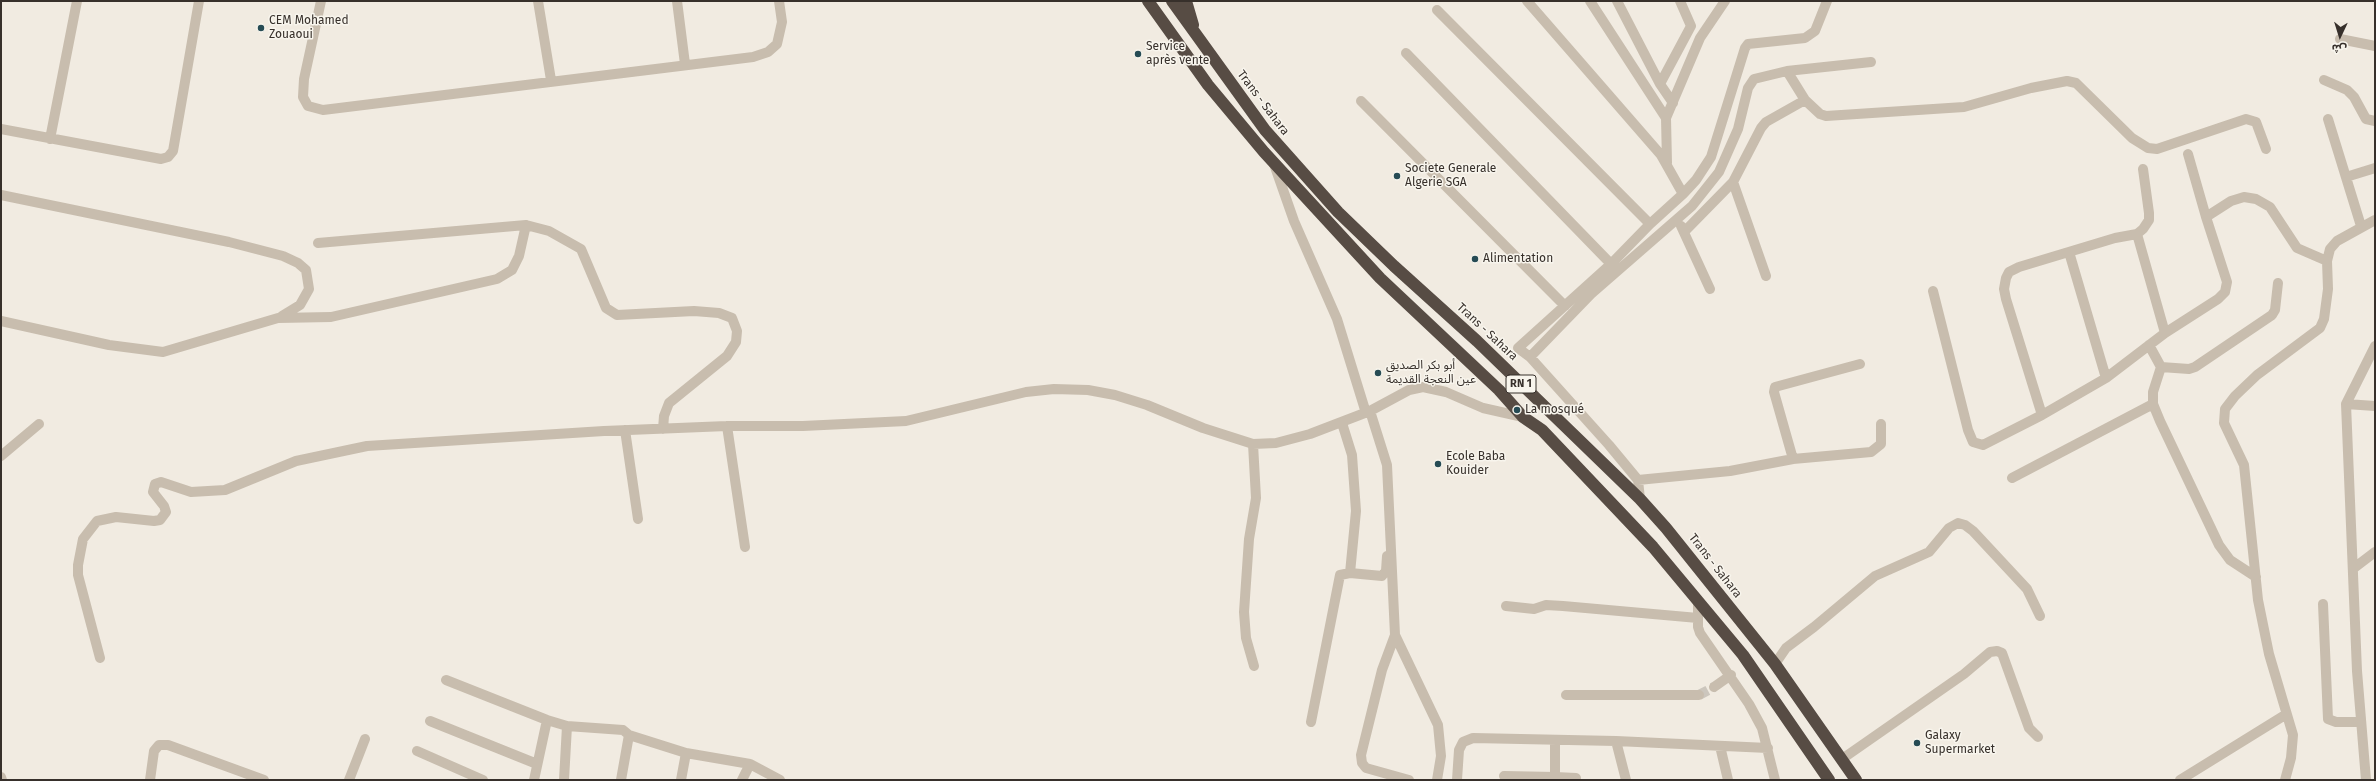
<!DOCTYPE html>
<html>
<head>
<meta charset="utf-8">
<style>
	body { margin:0 }
	#map { position:relative; width:2376px; height:781px; overflow:hidden; background:#f1ebe1; font-family:"Fira Sans","Noto Sans Arabic",sans-serif }
	canvas { display:block }
	.frame { position:absolute; inset:0; border:2px solid #37302b; pointer-events:none }
	.north { position:absolute; left:2320px; top:16px; width:40px; height:40px; -webkit-text-stroke:3px #f8f5ed; paint-order:stroke; rotate:184deg; font-size:11px; font-weight:700; line-height:16px; text-align:center; color:#37302b }
	.north::after { content:''; display:block; margin:auto; width:14px; height:18px; background:#37302b; clip-path:polygon(50% 0,100% 100%,50% 72%,0 100%) }
</style>
</head>
<body>
<div id="map">
<canvas width="2376" height="781"></canvas>
<div class="frame"></div>
<div class="north">ش</div>
</div>
<script>
const ctx = document.querySelector('canvas').getContext('2d');
ctx.lineJoin = 'round';
function shape(rows) {
  const path = new Path2D();
  for (const r of rows) {
    path.moveTo(r[0], r[1]);
    for (let i = 2; i < r.length; i += 2) path.lineTo(r[i], r[i + 1]);
  }
  return path;
}
function strokePath(path, color, width, dash) {
  ctx.strokeStyle = color;
  ctx.lineWidth = width;
  ctx.lineCap = dash ? 'butt' : 'round';
  ctx.setLineDash(dash || []);
  ctx.stroke(path);
}
function write(font, color, halo, rows, align = 'center') {
  ctx.font = font + ' "Fira Sans","Noto Sans Arabic",sans-serif';
  ctx.lineWidth = 3;
  ctx.setLineDash([]);
  ctx.textBaseline = 'middle';
  ctx.strokeStyle = halo;
  ctx.fillStyle = color;
  for (const [text, x, y, turn = 0] of rows) {
    ctx.save();
    ctx.translate(x, y);
    ctx.rotate((+turn || 0) * Math.PI / 180);
    ctx.textAlign = isNaN(turn) ? turn : align;
    if (halo) ctx.strokeText(text, 0, 0);
    ctx.fillText(text, 0, 0);
    ctx.restore();
  }
}
const minorTunnel = shape([
	[1699,695,1714,687]
]);
const minor = shape([
	[321,1,304,79,303,97,308,106,323,110,753,57,768,52,777,44,782,22,779,1],
	[538,1,551,80],
	[677,1,685,64],
	[1527,1,1661,155,1683,194,1650,224,1611,264,1518,348,1530,357,1609,445,1638,480,1640,499],
	[1590,1,1666,118,1667,163],
	[1617,1,1660,84,1673,103],
	[1437,10,1650,224],
	[2340,39,2375,46],
	[1406,53,1611,264],
	[1787,71,1805,100,1820,114,1826,116,1964,107,2031,88,2067,81,2076,83,2132,138,2148,148,2157,149,2246,119,2256,122,2266,149],
	[2324,80,2347,90,2354,97,2366,119,2375,121],
	[1660,84,1691,26,1680,1],
	[1361,101,1565,306],
	[1666,118,1700,38,1725,1],
	[2328,119,2361,226],
	[1,129,161,159,168,157,173,151,199,1],
	[50,139,77,1],
	[2188,154,2206,217],
	[1274,164,1294,221,1337,319,1366,413],
	[2346,177,2375,168],
	[1733,182,1761,128,1766,122,1805,100],
	[1683,194,1696,180,1711,157,1745,48,1748,44,1805,38,1815,31,1827,1],
	[1,195,229,242,283,256,298,263,306,270,309,289,300,305,282,316],
	[1681,226,1710,289],
	[1684,232,1733,182,1766,276],
	[2137,234,2165,333],
	[318,243,526,225,549,231,581,249,606,308,617,315,694,311,719,313,732,318,737,331,736,342,727,356,669,403,664,416,663,429],
	[2069,252,2106,378],
	[1933,291,1968,430,1973,442,1983,445,2042,415,2106,378,2165,333,2218,299,2225,292,2227,282,2206,217,2231,201,2244,197,2256,199,2270,207,2297,248,2327,261],
	[1,321,109,345,163,352,278,318,331,317,497,279,512,270,519,256,526,225],
	[2149,345,2161,367,2153,392,2153,404,2160,421,2219,545,2230,560,2256,577],
	[1530,357,1591,294,1692,206,1719,172,1738,129,1748,88,1754,79,1787,71,1871,62],
	[2161,367,2189,369,2195,367,2272,315,2275,310,2278,283],
	[2346,404,2375,406],
	[1370,411,1387,465,1395,635,1438,725,1441,756,1437,780],
	[2042,415,2006,299,2004,289,2006,278,2009,272,2019,267,2115,238,2137,234,2143,229,2149,220,2149,213,2143,169],
	[727,426,745,547],
	[625,430,638,519],
	[1253,444,1256,498,1249,539,1244,612,1246,638,1254,666],
	[1,456,39,424],
	[1793,459,1774,392,1775,387,1860,364],
	[2012,478,2153,404],
	[1638,480,1730,471,1793,459,1871,452,1881,444,1881,424],
	[2354,568,2375,552],
	[1350,573,1382,576,1386,571,1387,556],
	[1698,601,1698,627,1700,633,1749,704,1762,728,1775,780],
	[2323,604,2328,719,2336,722,2361,722],
	[1506,606,1534,609,1546,605,1563,606,1698,618],
	[1395,635,1382,670,1361,755,1362,763,1366,768,1409,780],
	[100,658,78,575,78,565,83,539,97,521,116,517,154,521,160,520,166,512,164,506,153,492,155,484,161,482,191,492,225,490,296,461,367,446,604,431,727,426,803,426,906,421,1026,392,1054,389,1088,390,1115,395,1147,405,1203,428,1253,444,1276,443,1310,434,1370,411,1409,390,1423,387,1446,392,1483,408,1523,417],
	[1775,664,1786,648,1814,627,1875,576,1929,552,1949,528,1958,523,1965,525,1973,531,2027,589,2040,616],
	[446,680,547,720,567,726,623,730,629,735,686,753,750,764],
	[1714,687,1731,675],
	[1566,695,1699,695],
	[430,721,537,764],
	[1311,722,1340,575,1350,573,1356,511,1352,455,1342,423],
	[1555,740,1555,777,1576,778],
	[1720,746,1728,780],
	[417,751,483,780],
	[1842,759,1964,674,1990,652,1997,651,2002,653,2029,728,2038,737],
	[1504,776,1555,777],
	[1,777,2,780],
	[150,780,154,751,159,745,168,745,264,780],
	[349,780,365,739],
	[534,780,547,720],
	[564,780,567,726],
	[621,780,629,735],
	[681,780,686,753],
	[742,780,750,764,780,780],
	[1457,780,1459,750,1463,742,1473,738,1616,741],
	[1626,780,1616,741,1768,748],
	[2180,780,2285,715],
	[2285,780,2291,758,2293,735,2269,654,2258,600,2244,465,2224,423,2225,409,2235,396,2257,375,2320,328,2324,319,2328,289,2327,261,2330,249,2337,241,2375,220],
	[2366,780,2357,671,2346,404,2375,346]
]);
const highway = shape([
	[1148,1,1208,85,1264,152,1380,278,1499,390,1523,417,1542,430,1653,547,1743,655,1829,780],
	[1172,1,1265,130,1338,212,1394,266,1477,341,1640,499,1666,528,1775,664,1856,780],
	[1186,1,1193,25]
]);
const markers = [
	[261,28,4,"#264b54"],
	[1138,54,4,"#264b54"],
	[1397,176,4,"#264b54"],
	[1475,259,4,"#264b54"],
	[1378,373,4,"#264b54"],
	[1517,410,4,"#264b54"],
	[1438,464,4,"#264b54"],
	[1917,743,4,"#264b54"]
];
const shields = [
	[1521,384,30]
];
const shieldNames = [
	["RN 1",1521,384]
];
const poiNames = [
	["CEM Mohamed",269,21],
	["Zouaoui",269,35],
	["Service",1146,47],
	["après vente",1146,61],
	["Societe Generale",1405,169],
	["Algerie SGA",1405,183],
	["Alimentation",1483,259],
	["أبو بكر الصديق",1386,366],
	["عين النعجة القديمة",1386,380],
	["La mosqué",1525,410],
	["Ecole Baba",1446,457],
	["Kouider",1446,471],
	["Galaxy",1925,736],
	["Supermarket",1925,750]
];
const streetNames = [
	["Trans - Sahara",1263,103,53],
	["Trans - Sahara",1487,332,43],
	["Trans - Sahara",1715,566,52]
];
strokePath(minorTunnel, '#ccc6bd', 10, [10, 5]);
strokePath(minor, '#c8bdae', 10);
strokePath(highway, '#574c44', 12);
for (const [x, y, r, color] of markers) {
  const dot = new Path2D();
  dot.arc(x, y, r, 0, 2 * Math.PI);
  ctx.fillStyle = color;
  ctx.fill(dot);
  strokePath(dot, '#f8f5ed', 1.5);
}
for (const [x, y, w] of shields) {
  const box = new Path2D();
  box.roundRect(x - w / 2, y - 9, w, 18, 3);
  ctx.fillStyle = '#f8f5ed';
  ctx.fill(box);
  strokePath(box, '#37302b', 1);
}
write('bold 11px', '#37302b', null, shieldNames);
write('12px', '#37302b', '#f8f5ed', poiNames, 'left');
write('12px', '#37302b', '#f8f5ed', streetNames);
</script>
</body>
</html>
